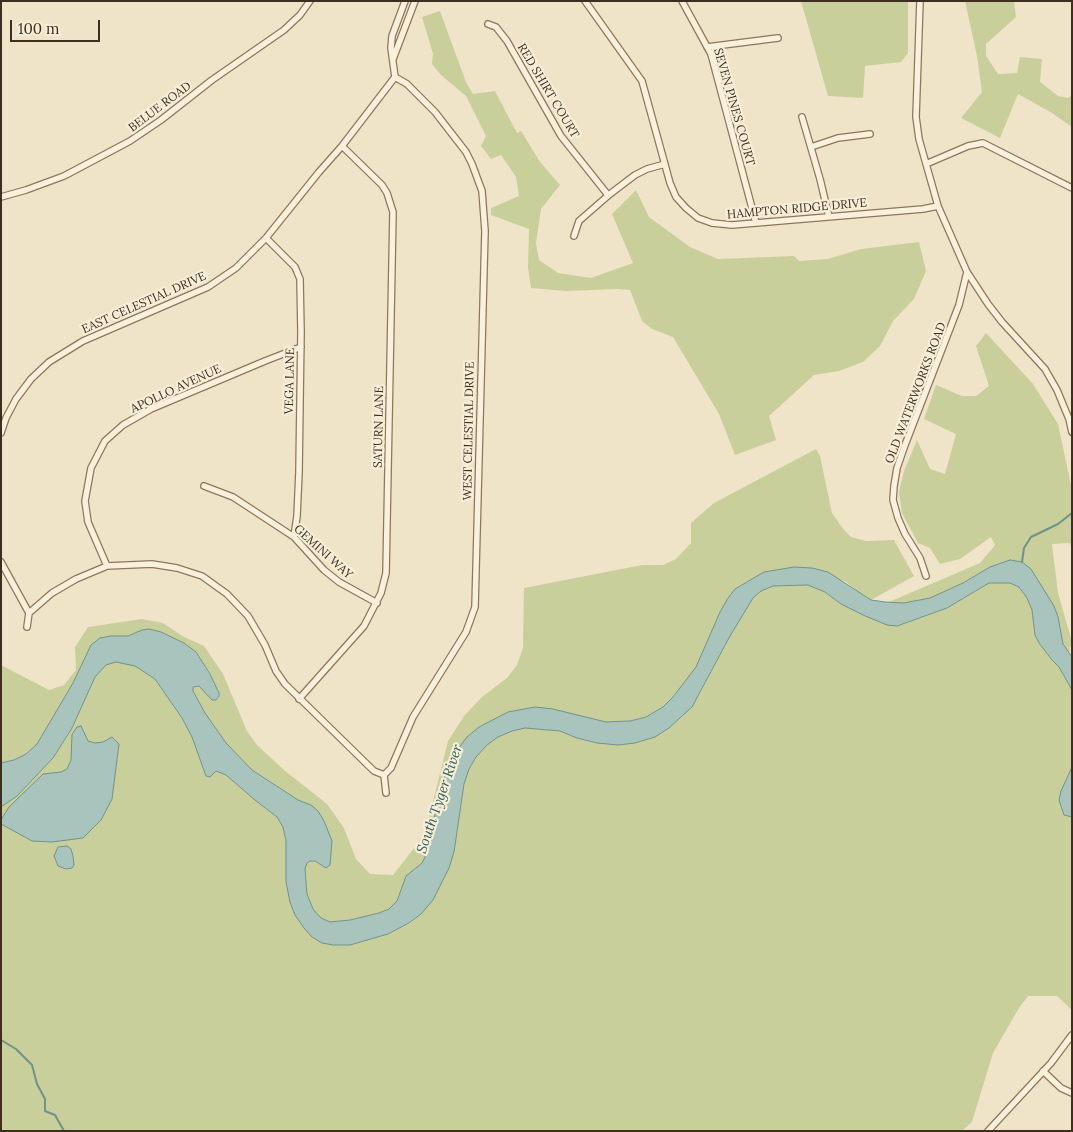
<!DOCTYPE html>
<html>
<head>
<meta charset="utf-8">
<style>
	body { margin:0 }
	#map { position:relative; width:1073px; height:1132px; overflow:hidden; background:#f0e4c8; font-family:Lora,serif }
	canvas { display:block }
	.frame { position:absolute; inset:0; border:2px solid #3d2e20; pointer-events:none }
	.scale { position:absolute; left:10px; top:20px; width:90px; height:22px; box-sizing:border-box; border:2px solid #3d2e20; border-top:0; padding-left:6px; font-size:15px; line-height:18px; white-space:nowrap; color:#3d2e20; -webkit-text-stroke:4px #f7eed8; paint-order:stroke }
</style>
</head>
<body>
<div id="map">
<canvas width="1073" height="1132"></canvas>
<div class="frame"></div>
<div class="scale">100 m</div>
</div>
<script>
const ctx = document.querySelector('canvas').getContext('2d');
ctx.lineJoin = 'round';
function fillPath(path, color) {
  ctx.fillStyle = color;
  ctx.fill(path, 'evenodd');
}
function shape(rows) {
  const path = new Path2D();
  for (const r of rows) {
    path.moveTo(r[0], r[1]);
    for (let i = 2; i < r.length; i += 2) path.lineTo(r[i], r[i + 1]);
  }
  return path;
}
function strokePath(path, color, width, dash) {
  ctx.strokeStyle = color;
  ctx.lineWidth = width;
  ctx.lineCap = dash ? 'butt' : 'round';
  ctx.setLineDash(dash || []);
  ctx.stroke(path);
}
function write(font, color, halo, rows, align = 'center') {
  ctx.font = font + ' Lora,serif';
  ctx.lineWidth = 4.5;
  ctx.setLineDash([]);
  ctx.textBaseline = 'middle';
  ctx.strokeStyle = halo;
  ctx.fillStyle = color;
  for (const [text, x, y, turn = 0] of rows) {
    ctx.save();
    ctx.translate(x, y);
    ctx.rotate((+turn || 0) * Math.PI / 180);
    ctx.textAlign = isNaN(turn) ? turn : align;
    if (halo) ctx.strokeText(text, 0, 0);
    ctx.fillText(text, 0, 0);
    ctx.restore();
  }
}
const green = shape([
	[801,1,908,1,908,53,901,62,865,66,863,98,828,96],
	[965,1,1014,1,1016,17,986,44,986,56,998,74,1017,73,1020,57,1042,59,1040,82,1058,96,1068,98,1072,95,1072,127,1052,113,1018,94,1000,138,961,118,982,92,977,56],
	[440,11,466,82,473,94,495,91,517,133,521,131,540,162,560,185,541,209,536,243,539,260,558,273,591,278,633,263,612,214,636,190,649,217,690,247,718,259,794,256,799,261,828,259,861,249,919,242,926,271,914,299,893,321,880,346,863,362,839,371,814,375,769,416,776,440,735,455,719,414,673,337,652,329,642,321,630,290,617,289,566,291,531,288,528,267,529,229,491,215,491,208,519,196,516,177,501,155,491,159,481,146,486,136,466,96,441,75,432,64,433,54,422,17],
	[986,333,1033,384,1058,424,1072,490,1072,546,1069,543,1052,544,1058,593,1072,642,1069,653,1063,644,1058,617,1010,560,990,567,963,583,930,598,904,603,889,602,980,563,995,545,991,537,960,559,940,564,930,548,918,543,902,513,899,492,904,471,917,440,930,469,945,474,956,434,924,419,936,385,962,396,976,396,989,386,976,346],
	[816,449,820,456,832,513,844,530,851,537,866,541,894,540,914,576,871,600,861,594,845,581,794,567,764,572,735,589,728,598,720,612,696,667,673,697,663,707,646,717,630,721,606,722,535,707,508,712,467,737,457,750,443,780,425,857,422,863,406,876,397,901,389,909,379,913,350,920,330,922,321,918,313,909,307,894,305,869,307,863,310,861,315,861,322,866,311,805,298,800,252,770,226,743,205,713,193,691,193,687,199,686,213,700,216,700,219,696,219,693,210,674,196,652,172,637,149,629,142,630,128,636,111,636,86,655,73,683,37,744,26,754,14,760,1,763,1,665,49,690,64,685,76,670,75,647,88,627,142,619,163,623,184,637,204,646,223,674,247,731,257,745,284,770,327,804,344,828,356,859,370,874,393,875,425,834,448,741,464,716,482,697,507,678,517,665,523,648,524,588,642,565,663,565,676,559,691,543,691,523,714,503],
	[1000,581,1010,583,1019,587,1027,598,1032,610,1035,635,1039,643,1052,660,1059,667,1072,690,1072,767,1061,791,1064,815,1072,817,1072,1010,1057,996,1028,996,1019,1008,993,1053,972,1122,962,1131,1,1131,1,807,17,796,53,758,72,728,95,677,106,665,116,662,125,663,135,666,155,679,182,718,192,737,206,776,210,777,216,771,226,775,255,800,277,817,283,827,286,841,286,882,333,945,350,945,388,934,409,924,421,914,454,852,464,784,469,769,476,757,487,745,498,737,512,731,525,728,560,731,577,738,597,743,635,743,655,737,669,728,681,718,700,693,730,636,753,598,761,591,773,586,808,585,825,592,841,604,897,626,947,608,989,583]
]);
const water = shape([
	[1010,560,1022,562,1031,569,1054,606,1058,617,1063,644,1072,657,1072,690,1059,667,1052,660,1039,643,1035,635,1032,610,1027,598,1019,587,1010,583,989,583,947,608,897,626,887,625,863,615,841,604,825,592,808,585,773,586,761,591,753,598,730,636,692,707,669,728,655,737,635,743,618,745,597,743,577,738,560,731,525,728,512,731,498,737,487,745,476,757,469,769,464,784,454,852,449,868,433,900,421,914,409,923,388,934,350,945,333,945,322,943,312,937,304,928,295,915,290,902,286,882,286,841,283,827,277,817,255,800,226,775,216,771,210,777,206,776,192,737,182,718,155,679,135,666,116,662,106,665,95,677,72,728,53,758,17,796,1,807,1,763,14,760,26,754,37,744,73,683,91,645,100,638,111,636,128,636,142,630,149,629,161,632,184,643,196,652,210,674,219,693,219,696,216,700,212,700,199,686,193,687,193,691,205,713,226,743,252,770,298,800,311,805,318,811,324,821,332,841,330,865,326,868,315,861,310,861,307,863,305,869,307,894,313,909,321,918,330,922,350,920,379,913,389,909,397,901,406,876,422,863,425,857,443,780,457,750,467,737,479,727,508,712,535,707,553,709,606,722,630,721,646,717,663,707,673,697,696,667,720,612,728,598,735,589,764,572,794,567,812,568,828,572,871,600,885,602,904,603,930,598,963,583,990,567,1010,560],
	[81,726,88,741,95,743,103,742,112,737,119,744,112,799,101,820,83,838,52,842,32,841,1,824,1,820,9,807,43,774,61,772,67,769,71,760,72,734,77,727,81,726],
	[1072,767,1072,817,1064,815,1059,800,1061,791,1072,767],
	[67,846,71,849,73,856,74,865,72,868,66,869,58,866,54,856,58,847,67,846]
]);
const stream = shape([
	[1022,562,1024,548,1031,537,1058,524,1072,513],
	[1,1040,16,1049,32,1065,37,1084,45,1099,45,1111,55,1115,64,1131]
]);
const minor = shape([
	[585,1,642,81,670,183,676,197,686,208,698,218,712,223,732,225,923,209,938,206],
	[682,1,711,54,756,223],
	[920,1,916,117,919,139,938,206,967,272,988,304,1002,322,1045,369,1057,390,1069,419,1072,432],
	[488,24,496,27,507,41,561,136,608,195],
	[707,47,778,38],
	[393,59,415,1],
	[395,77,391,48,392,36,405,1],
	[802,117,820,179,829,217],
	[811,147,838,138,870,134],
	[926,164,968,146,983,143,1072,188],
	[1,197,26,190,64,176,130,141,161,120,212,80,284,30,300,15,310,1],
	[574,236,579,221,610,194,635,175,647,169,665,164],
	[266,238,295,267,300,279,301,332,299,472,297,516,294,537],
	[1,433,6,418,16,399,31,379,49,362,83,341,208,287,236,268,266,238,319,172,342,146,395,77],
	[204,486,233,497,294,537,324,570,339,582,377,603],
	[1,562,29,613],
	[107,566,88,522,85,501,91,468,105,441,123,425,151,409,265,361,301,347],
	[926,576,920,558,905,534,898,518,893,500,894,486,897,468,905,445,959,305,967,272],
	[27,627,29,613,52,593,76,579,107,566,152,564,177,568,202,576,227,594,248,616,265,645,276,671,285,684,374,771,384,775],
	[299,699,364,626,381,593,386,573,393,212,387,193,382,185,342,146],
	[384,775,391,768,413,717,466,632,475,607,485,231,482,191,472,164,466,152,435,112,407,84,395,77],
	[384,775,386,793],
	[1043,1071,1061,1088,1072,1093],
	[988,1131,1051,1063,1072,1035]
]);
const streetNames = [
	["RED SHIRT COURT",548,91,59],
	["BELUE ROAD",160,107,-37],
	["SEVEN PINES COURT",734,107,74],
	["HAMPTON RIDGE DRIVE",797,209,-5],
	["EAST CELESTIAL DRIVE",144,303,-24],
	["VEGA LANE",290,381,-89],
	["APOLLO AVENUE",176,389,-25],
	["OLD WATERWORKS ROAD",916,393,-69],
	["SATURN LANE",379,427,-89],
	["WEST CELESTIAL DRIVE",469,431,-89],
	["GEMINI WAY",323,552,42]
];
const waterNames = [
	["South Tyger River",440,799,-71]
];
fillPath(green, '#c9cf9b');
fillPath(water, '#a9c4bc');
strokePath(water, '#6f938a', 1);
strokePath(stream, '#6f938a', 2);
strokePath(minor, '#8d765c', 8);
strokePath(minor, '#faf1dc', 5.5);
write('12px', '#3d2e20', '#f7eed8', streetNames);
write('italic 14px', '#2f5d5a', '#f7eed8', waterNames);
</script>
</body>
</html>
